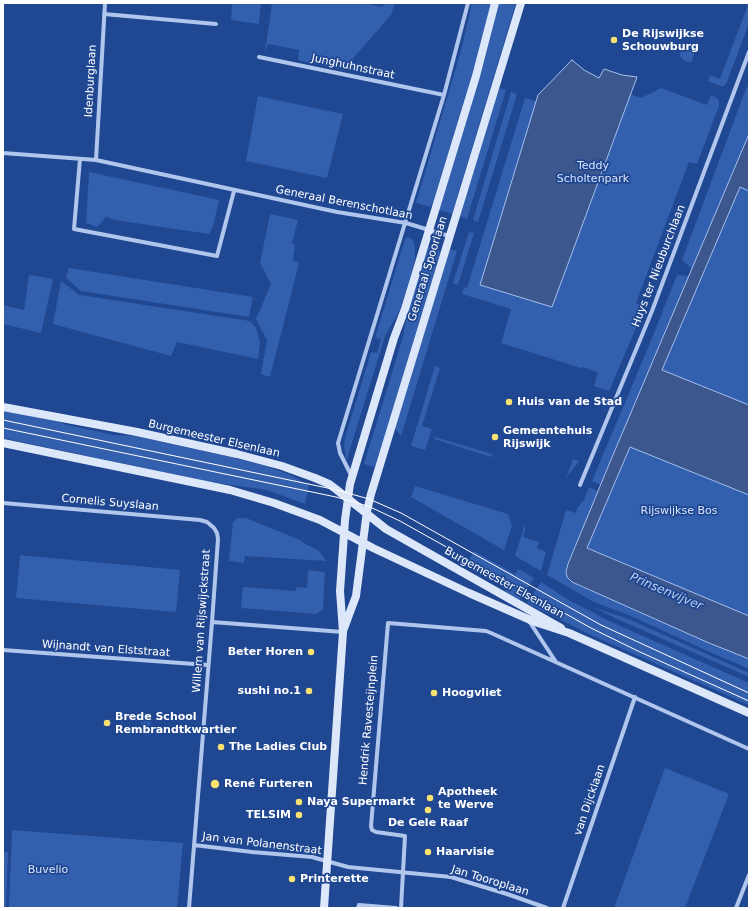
<!DOCTYPE html>
<html>
<head>
<meta charset="utf-8">
<style>
	body { margin:0 }
	#map { position:relative; width:752px; height:911px; overflow:hidden; background:#204791; font-family:"DejaVu Sans",sans-serif }
	canvas { display:block }
	.frame { position:absolute; inset:0; border:4px solid #fff; pointer-events:none }
</style>
</head>
<body>
<div id="map">
<canvas width="752" height="911"></canvas>
<div class="frame"></div>
</div>
<script>
const ctx = document.querySelector('canvas').getContext('2d');
ctx.lineJoin = 'round';
function fillPath(path, color) {
  ctx.fillStyle = color;
  ctx.fill(path, 'evenodd');
}
function shape(rows) {
  const path = new Path2D();
  for (const r of rows) {
    path.moveTo(r[0], r[1]);
    for (let i = 2; i < r.length; i += 2) path.lineTo(r[i], r[i + 1]);
  }
  return path;
}
function strokePath(path, color, width, dash) {
  ctx.strokeStyle = color;
  ctx.lineWidth = width;
  ctx.lineCap = dash ? 'butt' : 'round';
  ctx.setLineDash(dash || []);
  ctx.stroke(path);
}
function write(font, color, halo, rows, align = 'center') {
  ctx.font = font + ' "DejaVu Sans",sans-serif';
  ctx.lineWidth = 3.5;
  ctx.setLineDash([]);
  ctx.textBaseline = 'middle';
  ctx.strokeStyle = halo;
  ctx.fillStyle = color;
  for (const [text, x, y, turn = 0] of rows) {
    ctx.save();
    ctx.translate(x, y);
    ctx.rotate((+turn || 0) * Math.PI / 180);
    ctx.textAlign = isNaN(turn) ? turn : align;
    if (halo) ctx.strokeText(text, 0, 0);
    ctx.fillText(text, 0, 0);
    ctx.restore();
  }
}
const green = shape([
	[232,3,261,3,259,24,231,20],
	[272,3,362,3,383,7,384,3,395,3,391,15,343,70,298,60,299,50,268,44,265,53],
	[472,3,491,3,473,71,433,203,430,207,416,203,462,47],
	[499,3,516,3,452,214,439,210,487,51],
	[743,3,749,3,749,23,727,82,724,86,720,86,708,81,710,75,720,79,748,5],
	[684,46,688,46,696,49,691,63,683,60,680,56,681,50],
	[571,60,584,70,599,78,604,69,622,75,637,77,630,94,641,98,661,88,707,105,711,95,717,98,719,101,719,106,697,164,689,162,636,303,645,307,609,391,594,386,598,372,582,367,581,368,501,343,511,309,462,294,464,287,467,288,525,98,536,101,538,95],
	[747,86,749,87,749,134,692,269,682,260],
	[499,88,506,90,467,219,460,216],
	[511,92,517,94,478,222,473,220],
	[258,96,343,114,327,178,246,161],
	[749,165,749,616,587,548],
	[89,172,219,200,213,227,209,234,115,220,106,217,97,227,86,223],
	[270,214,298,220,292,243,295,245,293,260,299,263,270,377,261,374,267,340,256,319,271,284,260,263],
	[469,232,474,233,458,285,453,283],
	[408,237,413,240,415,249,415,259,413,268,400,310,385,336,347,459,346,459,344,446,345,438,371,352,377,353,381,339,375,338,405,239],
	[431,245,436,245,438,247,440,252,439,256,382,445,374,467,364,464,402,340,410,303,428,248],
	[450,249,457,251,401,436,395,428],
	[69,268,253,297,249,317,81,291,66,278],
	[29,275,53,279,41,333,3,324,3,305,24,310],
	[677,275,689,276,600,485,592,481,650,343],
	[61,281,79,295,250,321,256,328,260,343,258,359,177,342,171,356,53,324],
	[435,366,440,368,422,426,432,429,425,450,411,446],
	[3,408,48,418,67,425,114,435,135,436,231,457,266,466,290,475,309,485,305,504,267,490,206,481,3,438],
	[435,437,492,454,492,456,491,457,434,439],
	[573,459,579,461,566,478],
	[415,486,508,514,512,526,504,550,411,497],
	[589,487,598,491,568,564,566,572,567,577,571,582,709,643,749,659,749,669,705,650,631,616,594,602,547,575,566,510,576,513,577,508,584,500],
	[238,518,246,518,300,540,307,545,318,550,326,560,326,561,245,556,244,563,229,561,233,522],
	[524,527,526,527,523,537,539,542,537,548,546,552,541,571,515,556],
	[474,551,515,574,518,569,534,578,520,600,505,592,508,585,468,562],
	[20,555,180,570,176,612,16,598],
	[308,570,325,572,323,609,316,614,241,608,243,587,296,591,296,587,307,588],
	[541,582,567,599,609,621,749,683,749,705,589,634,527,603],
	[593,607,631,620,749,673,749,677,617,619],
	[142,713,151,714,150,735,140,734],
	[665,768,729,794,685,908,614,908],
	[12,830,183,843,177,908,9,908],
	[3,852,8,852,6,908,3,908]
]);
const water = shape([
	[572,60,584,70,599,78,604,69,622,75,637,77,552,307,480,285,538,95,572,60],
	[749,134,749,191,740,187,662,370,749,405,749,495,630,447,587,548,749,616,749,659,709,643,572,582,567,577,566,572,568,564,610,462,749,134]
]);
const street = shape([
	[104,14,216,24],
	[259,57,444,95],
	[3,153,96,160,337,212,406,223,449,236],
	[80,159,74,229,217,256,234,191],
	[96,160,105,3],
	[351,475,340,453,338,443,444,95,468,3],
	[580,485,652,311,749,52],
	[3,503,200,520,207,522,214,528,217,533,218,539,212,622,189,908],
	[529,621,556,662],
	[212,622,343,632],
	[3,650,208,665],
	[194,845,252,852,312,857,348,867,451,877,507,894,547,908],
	[358,908,359,905,396,908],
	[401,908,405,836,376,832,372,830,371,826,388,623,486,631,491,633,749,749],
	[563,908,635,697],
	[736,908,749,875]
]);
const secondary = shape([
	[3,407,137,432,237,454,282,466,315,478,329,484,337,490,386,529,561,628],
	[3,443,230,490,274,503,320,520,373,548,469,593,535,622,569,633,749,713],
	[343,631,356,596,367,511,371,494,521,3],
	[324,908,343,632,340,591,345,520,350,484,394,338,405,309,476,76,495,3]
]);
const tram = shape([
	[3,420,337,490,369,499,401,513,601,625,749,693],
	[3,428,336,497,368,506,400,521,591,628,640,652,749,701]
]);
const markers = [
	[614,40,4,"#fbe072"],
	[509,402,4,"#fbe072"],
	[495,437,4,"#fbe072"],
	[311,652,4,"#fbe072"],
	[309,691,4,"#fbe072"],
	[434,693,4,"#fbe072"],
	[107,723,4,"#fbe072"],
	[221,747,4,"#fbe072"],
	[215,784,5,"#fbe072"],
	[430,798,4,"#fbe072"],
	[299,802,4,"#fbe072"],
	[428,810,4,"#fbe072"],
	[299,815,4,"#fbe072"],
	[428,852,4,"#fbe072"],
	[292,879,4,"#fbe072"]
];
const poiNames = [
	["De Rijswijkse",622,34],
	["Schouwburg",622,47],
	["Huis van de Stad",517,402],
	["Gemeentehuis",503,431],
	["Rijswijk",503,444],
	["Beter Horen",303,652,"right"],
	["sushi no.1",301,691,"right"],
	["Hoogvliet",442,693],
	["Brede School",115,717],
	["Rembrandtkwartier",115,730],
	["The Ladies Club",229,747],
	["René Furteren",224,784],
	["Apotheek",438,792],
	["te Werve",438,805],
	["Naya Supermarkt",307,802],
	["TELSIM",291,815,"right"],
	["De Gele Raaf",428,823,"center"],
	["Haarvisie",436,852],
	["Printerette",300,879]
];
const streetNames = [
	["Junghuhnstraat",353,67,12],
	["Idenburglaan",91,81,-87],
	["Generaal Berenschotlaan",344,203,11],
	["Huys ter Nieuburchlaan",659,266,-69],
	["Generaal Spoorlaan",428,269,-73],
	["Burgemeester Elsenlaan",214,439,13],
	["Cornelis Suyslaan",110,503,5],
	["Burgemeester Elsenlaan",504,583,29],
	["Willem van Rijswijckstraat",202,621,-86],
	["Wijnandt van Elststraat",106,649,4],
	["Hendrik Ravesteijnplein",369,720,-85],
	["van Dijcklaan",590,800,-71],
	["Jan van Polanenstraat",262,844,7],
	["Jan Tooroplaan",490,881,17]
];
const parkNames = [
	["Teddy",593,166],
	["Scholtenpark",593,179],
	["Rijswijkse Bos",679,511],
	["Buvelio",48,870]
];
const waterNames = [
	["Prinsenvijver",666,592,23]
];
fillPath(green, '#335faf');
fillPath(water, '#3b578d');
strokePath(water, '#a5c0ef', 1);
strokePath(street, '#b1c6ed', 4);
strokePath(secondary, '#dde7fa', 8);
strokePath(tram, '#fff', 1);
for (const [x, y, r, color] of markers) {
  const dot = new Path2D();
  dot.arc(x, y, r, 0, 2 * Math.PI);
  ctx.fillStyle = color;
  ctx.fill(dot);
  strokePath(dot, '#204791', 1.5);
}
write('bold 11px', '#fff', '#204791', poiNames, 'left');
write('11px', '#fff', '#204791', streetNames);
write('11px', '#d7e3fa', '#204791', parkNames);
write('italic 12px', '#bdd1f4', '#204791', waterNames);
</script>
</body>
</html>
